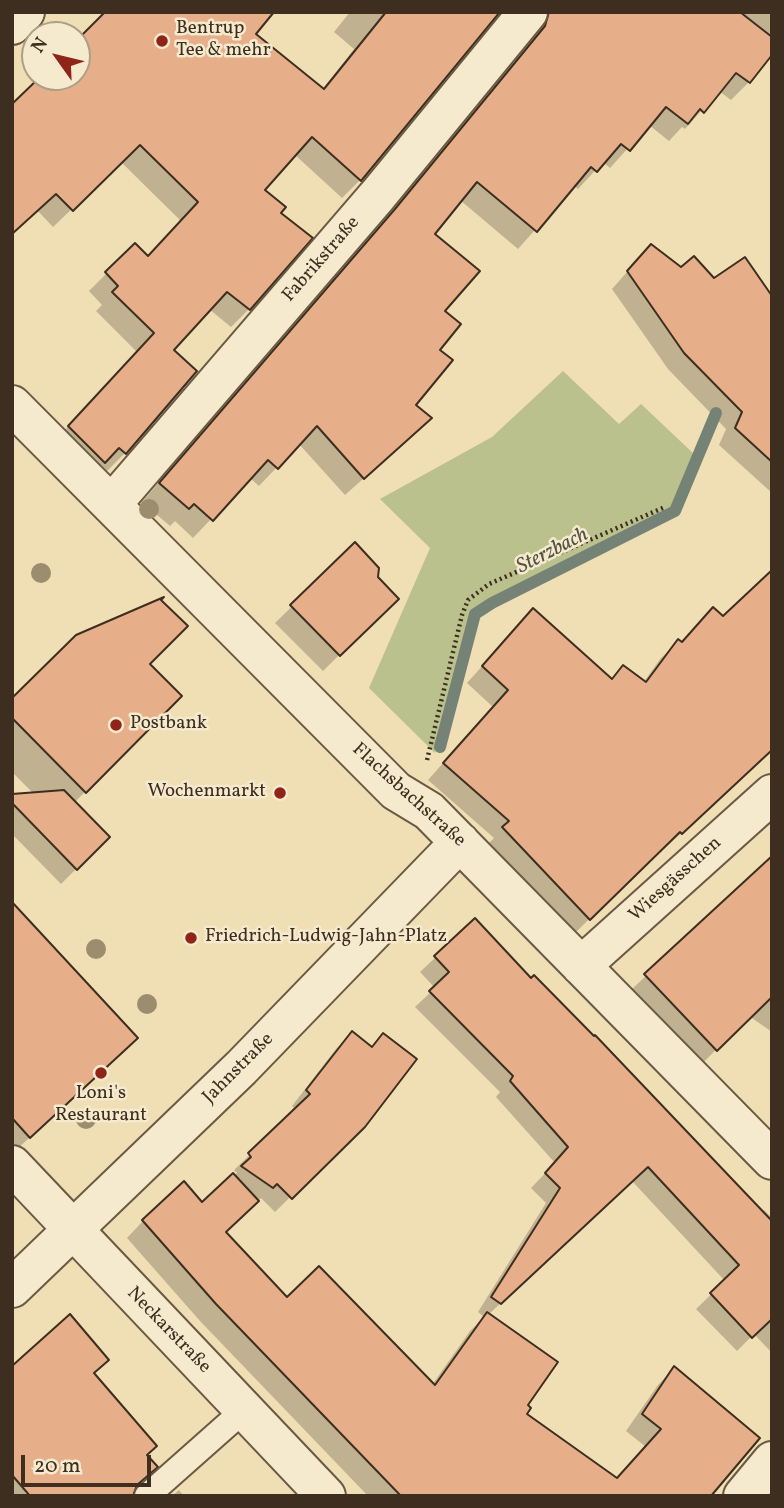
<!DOCTYPE html>
<html>
<head>
<meta charset="utf-8">
<style>
	body { margin:0 }
	#map { position:relative; width:784px; height:1508px; overflow:hidden; background:#f0deb4; font-family:Vollkorn,serif }
	canvas { display:block }
	.frame { position:absolute; inset:0; border:14px solid #3d2e1f; pointer-events:none }
	.north { position:absolute; left:21px; top:21px; width:70px; height:70px; box-sizing:border-box; background:#f5eace; border:2px solid #ab9f88; border-radius:50%; rotate:304deg; font-size:19px; font-weight:700; line-height:28px; text-align:center; color:#3d2e1f }
	.north::after { content:''; display:block; margin:auto; width:24px; height:32px; background:#8f2418; clip-path:polygon(50% 0,100% 100%,50% 72%,0 100%) }
	.scale { position:absolute; left:21px; top:1455px; width:130px; height:32px; box-sizing:border-box; border:4px solid #3d2e1f; border-top:0; padding-left:9px; font-size:21px; line-height:24px; white-space:nowrap; color:#3d2e1f; -webkit-text-stroke:5px #f5eace; paint-order:stroke }
</style>
</head>
<body>
<div id="map">
<canvas width="784" height="1508"></canvas>
<div class="frame"></div>
<div class="north">N</div>
<div class="scale">20 m</div>
</div>
<script>
const ctx = document.querySelector('canvas').getContext('2d');
ctx.lineJoin = 'round';
function fillPath(path, color) {
  ctx.fillStyle = color;
  ctx.fill(path, 'evenodd');
}
function shape(rows) {
  const path = new Path2D();
  for (const r of rows) {
    path.moveTo(r[0], r[1]);
    for (let i = 2; i < r.length; i += 2) path.lineTo(r[i], r[i + 1]);
  }
  return path;
}
function strokePath(path, color, width, dash) {
  ctx.strokeStyle = color;
  ctx.lineWidth = width;
  ctx.lineCap = dash ? 'butt' : 'round';
  ctx.setLineDash(dash || []);
  ctx.stroke(path);
}
function write(font, color, halo, rows, align = 'center') {
  ctx.font = font + ' Vollkorn,serif';
  ctx.lineWidth = 5;
  ctx.setLineDash([]);
  ctx.textBaseline = 'middle';
  ctx.strokeStyle = halo;
  ctx.fillStyle = color;
  for (const [text, x, y, turn = 0] of rows) {
    ctx.save();
    ctx.translate(x, y);
    ctx.rotate((+turn || 0) * Math.PI / 180);
    ctx.textAlign = isNaN(turn) ? turn : align;
    if (halo) ctx.strokeText(text, 0, 0);
    ctx.fillText(text, 0, 0);
    ctx.restore();
  }
}
const green = shape([
	[563,371,619,424,641,404,694,454,672,506,472,609,435,753,369,688,430,548,380,499,492,437]
]);
const shadow = shape([
	[103,12,246,12,253,35,322,90,354,49,334,32,350,12,497,12,360,180,342,198,294,154,262,190,278,213,249,309,231,327,209,309,171,350,125,453,107,471,101,465,86,480,51,445,137,352,96,311,102,305,89,291,135,245,147,258,181,221,121,162,53,227,37,210,42,77,77,77,77,43],
	[522,12,772,12,772,31,768,36,772,53,749,82,731,100,719,91,685,129,682,127,669,141,649,125,610,168,603,162,578,189,574,186,518,249,460,200,432,235,443,312,438,350,414,406,411,436,345,495,299,444,259,486,250,478,193,538,175,521,170,526,142,502,377,229,527,46,532,36],
	[635,263,681,269,772,299,772,493,719,445,726,429,668,369,612,289],
	[355,545,376,578,396,599,323,671,275,623],
	[723,618,772,749,664,849,662,847,573,935,487,845,494,838,428,780,493,707,467,683,517,627,611,679,623,667,643,683,661,658,678,642,681,644],
	[147,664,180,696,74,803,108,837,61,884,12,834,12,796,34,794,12,772,12,700],
	[772,857,772,1032,749,1016,701,1065,631,990],
	[12,905,119,1054,13,1153,12,1152],
	[475,920,531,981,761,1212,764,1210,772,1218,772,1353,754,1334,737,1351,696,1309,725,1281,632,1181,488,1315,525,1406,524,1415,617,1480,646,1447,626,1431,658,1385,674,1368,709,1496,368,1496,200,1321,127,1238,143,1221,202,1205,237,1173,234,1170,296,1110,292,1106,336,1049,352,1033,370,1048,383,1035,363,1125,275,1212,261,1198,224,1232,287,1300,432,1385,470,1331,484,1317,478,1312,546,1203,531,1188,555,1163,496,1097,500,1092,415,1007,435,988,420,972],
	[92,1374,145,1456,131,1496,12,1496,12,1405],
	[179,1490,184,1496,172,1496]
]);
const stream = shape([
	[440,747,475,614,492,603,675,511,716,413]
]);
const building = shape([
	[105,12,274,12,256,34,324,89,386,12,500,12,361,181,312,137,265,190,286,207,281,213,313,238,250,310,227,292,174,350,197,371,126,454,119,448,105,463,68,426,154,333,112,292,118,286,105,272,135,243,148,256,198,202,140,145,73,211,56,194,12,234,12,104,40,77,77,77,77,40,105,12],
	[549,12,740,12,772,37,772,55,750,83,736,73,704,113,700,109,688,124,666,107,630,151,621,144,597,172,591,167,537,232,477,182,435,234,480,271,445,311,461,324,440,350,453,360,416,405,432,418,364,479,317,426,278,469,268,460,213,521,194,504,189,509,159,483,395,209,545,26,549,12],
	[651,244,681,267,694,256,714,278,745,257,772,296,772,462,735,428,742,412,684,353,627,271,651,244],
	[355,542,379,568,378,577,399,599,340,656,290,605,355,542],
	[772,570,772,750,682,834,680,832,590,920,502,827,509,821,443,763,508,690,482,666,533,608,612,679,623,665,646,682,678,639,682,642,713,607,723,616,772,570],
	[164,597,161,600,188,626,150,664,182,696,86,793,12,718,12,698,76,635,164,597],
	[64,790,110,837,77,870,12,803,12,794,64,790],
	[772,856,772,997,717,1051,644,974,772,856],
	[12,902,138,1038,30,1138,12,1118,12,902],
	[475,918,531,978,534,975,594,1036,595,1035,772,1221,772,1319,752,1338,710,1293,739,1265,648,1167,501,1304,491,1297,560,1188,545,1173,568,1147,510,1081,513,1076,429,991,449,972,434,956,475,918],
	[352,1031,372,1047,383,1033,417,1059,365,1127,292,1199,277,1184,273,1188,241,1166,251,1157,248,1153,310,1094,306,1090,352,1031],
	[233,1173,259,1201,226,1232,287,1297,319,1266,435,1385,487,1312,558,1362,528,1405,531,1408,527,1414,617,1478,661,1429,642,1414,674,1366,760,1438,711,1496,401,1496,216,1304,142,1220,184,1181,202,1202,233,1173],
	[70,1314,109,1360,94,1373,157,1446,147,1455,158,1467,137,1485,133,1496,30,1496,12,1475,12,1366,70,1314]
]);
const path = shape([
	[427,760,462,615,468,600,489,584,665,507]
]);
const lane = shape([
	[147,1496,244,1410]
]);
const street = shape([
	[12,25,25,12],
	[12,405,396,791,429,811,772,1160],
	[112,504,378,195,528,12],
	[581,966,772,794],
	[12,1165,326,1496],
	[12,1288,241,1068,460,842],
	[743,1496,772,1461]
]);
const trees = [
	[149,509],
	[41,573],
	[96,949],
	[147,1004],
	[86,1119]
];
const markers = [
	[162,41,7,"#8f2418"],
	[116,725,7,"#8f2418"],
	[280,793,7,"#8f2418"],
	[191,938,7,"#8f2418"],
	[101,1073,7,"#8f2418"]
];
const poiNames = [
	["Bentrup",176,30],
	["Tee & mehr",176,52],
	["Postbank",130,725],
	["Wochenmarkt",266,793,"right"],
	["Friedrich-Ludwig-Jahn-Platz",205,938],
	["Loni's",101,1095,"center"],
	["Restaurant",101,1117,"center"]
];
const streetNames = [
	["Fabrikstraße",322,260,-49],
	["Flachsbachstraße",408,796,42],
	["Wiesgässchen",676,880,-42],
	["Jahnstraße",239,1069,-45],
	["Neckarstraße",168,1331,46]
];
const waterNames = [
	["Sterzbach",553,552,-27]
];
fillPath(green, '#bac18c');
fillPath(shadow, '#0003');
strokePath(stream, '#758376', 12);
fillPath(building, '#e6ae89');
strokePath(building, '#3d2e1f', 2);
strokePath(lane, '#6a5a44', 28);
strokePath(street, '#6a5a44', 42);
strokePath(path, '#3d2e1f', 4.5, [2, 3.5]);
strokePath(lane, '#f5eace', 24);
strokePath(street, '#f5eace', 38);
ctx.fillStyle = '#9b8d6e';
for (const [x, y] of trees) {
  ctx.beginPath();
  ctx.arc(x, y, 10, 0, 2 * Math.PI);
  ctx.fill();
}
for (const [x, y, r, color] of markers) {
  const dot = new Path2D();
  dot.arc(x, y, r, 0, 2 * Math.PI);
  ctx.fillStyle = color;
  ctx.fill(dot);
  strokePath(dot, '#f5eace', 2.5);
}
write('19px', '#3d2e1f', '#f5eace', poiNames, 'left');
write('19px', '#3d2e1f', '#f5eace', streetNames);
write('italic 21px', '#545243', '#f5eace', waterNames);
</script>
</body>
</html>
